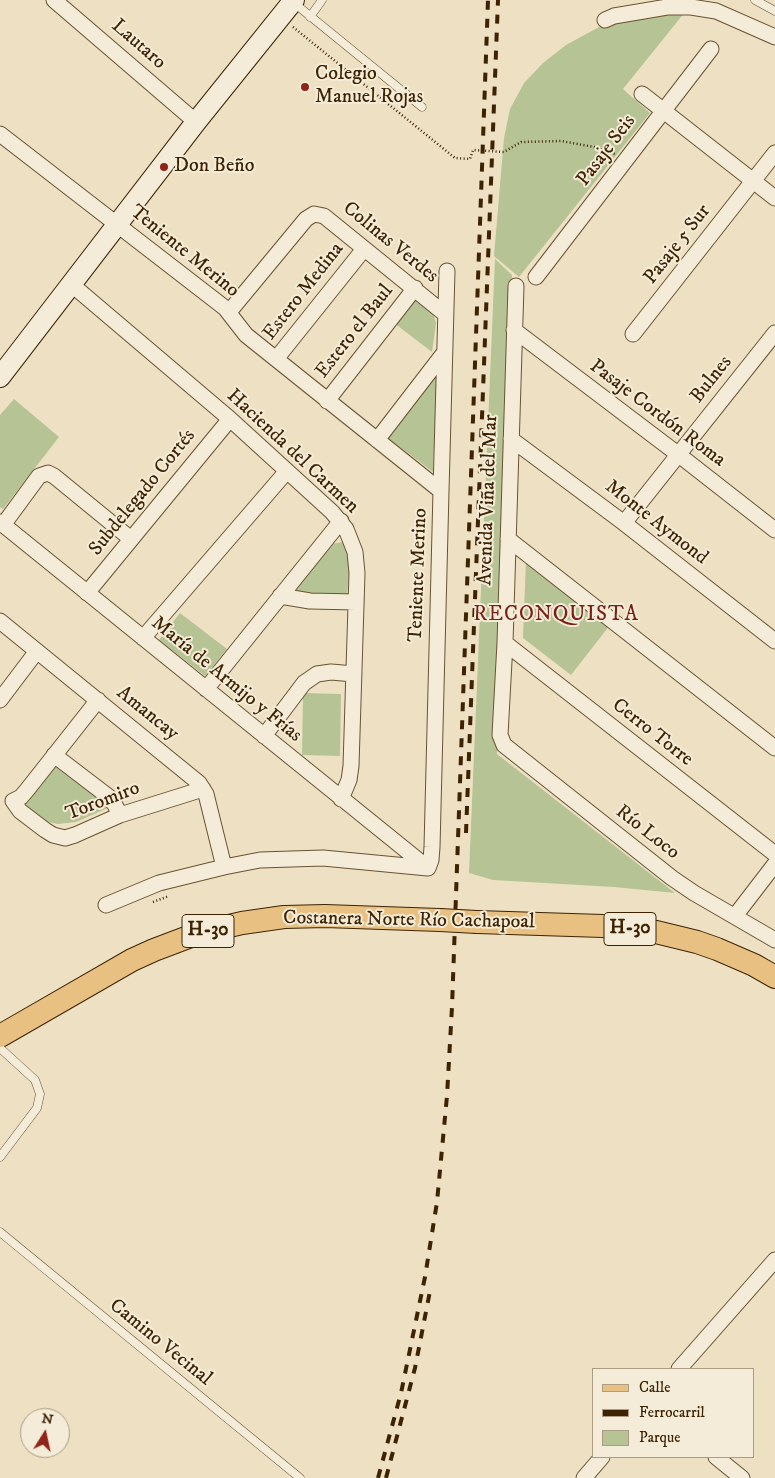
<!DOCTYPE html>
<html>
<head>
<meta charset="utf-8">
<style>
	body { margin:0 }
	#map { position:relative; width:775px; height:1478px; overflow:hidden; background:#eee1c3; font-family:"IM FELL DW Pica",serif }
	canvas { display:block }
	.legend { position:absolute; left:592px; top:1368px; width:162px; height:90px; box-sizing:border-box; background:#f4ecd8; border:1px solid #ab9c82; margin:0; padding:6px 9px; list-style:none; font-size:15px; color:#3d2302 }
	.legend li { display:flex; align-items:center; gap:10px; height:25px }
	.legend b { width:25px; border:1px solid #ab9c82 }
	.north { position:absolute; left:20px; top:1408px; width:50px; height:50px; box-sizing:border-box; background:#f4ecd8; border:1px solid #ab9c82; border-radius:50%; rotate:10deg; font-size:14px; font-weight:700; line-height:20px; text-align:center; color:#3d2302 }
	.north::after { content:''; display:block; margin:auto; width:18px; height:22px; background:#8f2418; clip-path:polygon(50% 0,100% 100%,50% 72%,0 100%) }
</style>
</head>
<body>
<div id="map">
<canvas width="775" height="1478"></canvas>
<ul class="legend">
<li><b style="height:6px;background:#e7c082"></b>Calle</li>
<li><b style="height:6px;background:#3d2302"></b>Ferrocarril</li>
<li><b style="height:14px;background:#b6c395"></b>Parque</li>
</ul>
<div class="north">N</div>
</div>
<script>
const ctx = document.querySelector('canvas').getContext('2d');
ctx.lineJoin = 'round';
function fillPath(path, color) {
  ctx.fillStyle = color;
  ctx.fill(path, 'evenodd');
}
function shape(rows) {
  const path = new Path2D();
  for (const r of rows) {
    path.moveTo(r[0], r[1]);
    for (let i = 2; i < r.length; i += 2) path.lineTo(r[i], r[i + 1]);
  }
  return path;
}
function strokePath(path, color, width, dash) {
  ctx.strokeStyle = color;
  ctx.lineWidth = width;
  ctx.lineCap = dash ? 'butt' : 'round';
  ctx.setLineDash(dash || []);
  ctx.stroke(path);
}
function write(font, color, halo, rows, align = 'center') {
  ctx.font = font + ' "IM FELL DW Pica",serif';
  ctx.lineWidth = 4;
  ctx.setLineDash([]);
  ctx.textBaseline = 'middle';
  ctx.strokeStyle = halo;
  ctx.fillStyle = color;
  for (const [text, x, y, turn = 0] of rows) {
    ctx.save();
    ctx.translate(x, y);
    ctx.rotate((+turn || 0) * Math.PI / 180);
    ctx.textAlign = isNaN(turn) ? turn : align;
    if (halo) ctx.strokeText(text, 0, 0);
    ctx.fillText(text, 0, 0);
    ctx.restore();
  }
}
const green = shape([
	[685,12,623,89,650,113,519,277,494,256,504,138,510,109,524,83,543,63,566,45,612,20],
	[495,259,512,275,497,754,675,893,614,887,493,880,469,873],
	[414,298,433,313,436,323,432,352,394,323],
	[438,372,433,472,388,438],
	[14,399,59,437,3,509,0,507,0,415],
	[343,542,350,562,347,595,294,592,331,544],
	[526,560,610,625,571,675,523,638],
	[180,613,227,649,205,676,159,640],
	[303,693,341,694,340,756,302,755],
	[53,765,110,807,76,822,58,824,38,820,21,806]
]);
const path = shape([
	[293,27,455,158,470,159,473,150,504,152,521,142,561,141,594,147,615,154],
	[153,902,169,896]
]);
const service = shape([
	[755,0,775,11],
	[294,3,422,107],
	[310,17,322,0],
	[0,1048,35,1080,40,1094,37,1108,0,1157],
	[0,1232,300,1478]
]);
const minor = shape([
	[54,0,196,122],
	[605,20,614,16,667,7,691,7,716,11,775,37],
	[642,94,775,198],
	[0,134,225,308,246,335,441,491,432,847,431,860,428,868],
	[536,277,711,49],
	[71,284,230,419,332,512,346,529,355,552,357,573,351,766,349,780,341,799],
	[516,286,505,643,500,735,504,745,672,878,694,893,775,940],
	[229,312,306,219,314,214,324,216,445,314],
	[514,330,679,455,775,530],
	[633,334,775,153],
	[276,359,364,249],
	[327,401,415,288],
	[511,439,624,523,775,641],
	[377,440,444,353],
	[441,491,447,271],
	[0,522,428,868],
	[624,523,775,333],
	[3,525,39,476,48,473,54,476,131,539],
	[508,539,775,748],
	[87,593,230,419],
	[280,596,310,601,356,602],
	[0,621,199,783,206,794,224,867],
	[143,638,287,471],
	[505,643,775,854],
	[206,689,341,521],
	[0,700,37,651],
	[264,736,304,683,317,674,331,672,354,674],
	[54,755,109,797,115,805,120,815],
	[13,801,20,811,45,830,53,835,65,838,75,835,120,815,203,789],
	[13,801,21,797,27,790,98,700],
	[106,905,159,883,224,867,260,860,323,858,428,868],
	[735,916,775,864],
	[679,1369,775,1260],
	[716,1457,742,1478],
	[584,1478,602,1457]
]);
const secondary = shape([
	[0,377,196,122,294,0]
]);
const primary = shape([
	[477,922,603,926,656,932,697,942,717,949,754,965,775,977],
	[0,1036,132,960,154,950,199,933,242,923,284,917,325,916,440,920]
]);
const rail = shape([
	[466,833,498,0],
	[378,1478,401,1393,425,1277,437,1202,447,1096,452,1007,488,0],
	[386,1478,415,1368,431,1286]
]);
const primaryBridge = shape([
	[440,920,477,922]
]);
const markers = [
	[305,87,5,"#8f2418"],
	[164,167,5,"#8f2418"]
];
const shields = [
	[630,929,52],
	[208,931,52]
];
const shieldNames = [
	["H-30",630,929],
	["H-30",208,931]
];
const streetNames = [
	["Lautaro",138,45,41],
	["Pasaje Seis",607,151,-53],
	["Colinas Verdes",390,243,39],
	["Pasaje 5 Sur",678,245,-52],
	["Teniente Merino",184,252,39],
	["Estero Medina",304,292,-52],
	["Estero el Baul",355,332,-52],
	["Bulnes",712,380,-52],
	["Pasaje Cordón Roma",657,414,37],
	["Hacienda del Carmen",292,452,43],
	["Subdelegado Cortés",143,493,-51],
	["Avenida Viña del Mar",489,500,-88],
	["Monte Aymond",656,523,38],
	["Teniente Merino",419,575,-88],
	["María de Armijo y Frías",226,680,39],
	["Amancay",147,714,39],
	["Cerro Torre",652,733,38],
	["Toromiro",103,802,-21],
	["Río Loco",647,833,38],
	["Costanera Norte Río Cachapoal",409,921,1],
	["Camino Vecinal",160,1343,39]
];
const poiNames = [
	["Colegio",315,75],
	["Manuel Rojas",315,98],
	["Don Beño",174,167]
];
const neighbourhoodNames = [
	["RECONQUISTA",556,616]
];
fillPath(green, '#b6c395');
strokePath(service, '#695232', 9);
strokePath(minor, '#695232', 17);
strokePath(secondary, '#3d2302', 22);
strokePath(primary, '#3d2302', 24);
strokePath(path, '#3d2302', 2.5, [1, 2.5]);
strokePath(service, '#f4ecd8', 8);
strokePath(minor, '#f4ecd8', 15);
strokePath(secondary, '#f4ecd8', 20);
strokePath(primary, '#e7c082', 22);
strokePath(rail, '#3d2302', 4, [9, 9]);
strokePath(primaryBridge, '#3d2302', 24, []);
strokePath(primaryBridge, '#e7c082', 22);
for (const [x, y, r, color] of markers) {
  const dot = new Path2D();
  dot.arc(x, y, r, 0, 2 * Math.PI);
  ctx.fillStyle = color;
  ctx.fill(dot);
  strokePath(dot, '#f4ecd8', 2);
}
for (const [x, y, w] of shields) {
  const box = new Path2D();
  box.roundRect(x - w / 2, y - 16.5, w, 33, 4);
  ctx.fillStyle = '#f4ecd8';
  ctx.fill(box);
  strokePath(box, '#3d2302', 1);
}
write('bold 19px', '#3d2302', null, shieldNames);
write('20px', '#3d2302', '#f4ecd8', streetNames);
write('20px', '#3d2302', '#f4ecd8', poiNames, 'left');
ctx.letterSpacing = '1px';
write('21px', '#7a1f14', '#f4ecd8', neighbourhoodNames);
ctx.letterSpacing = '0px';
</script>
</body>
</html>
